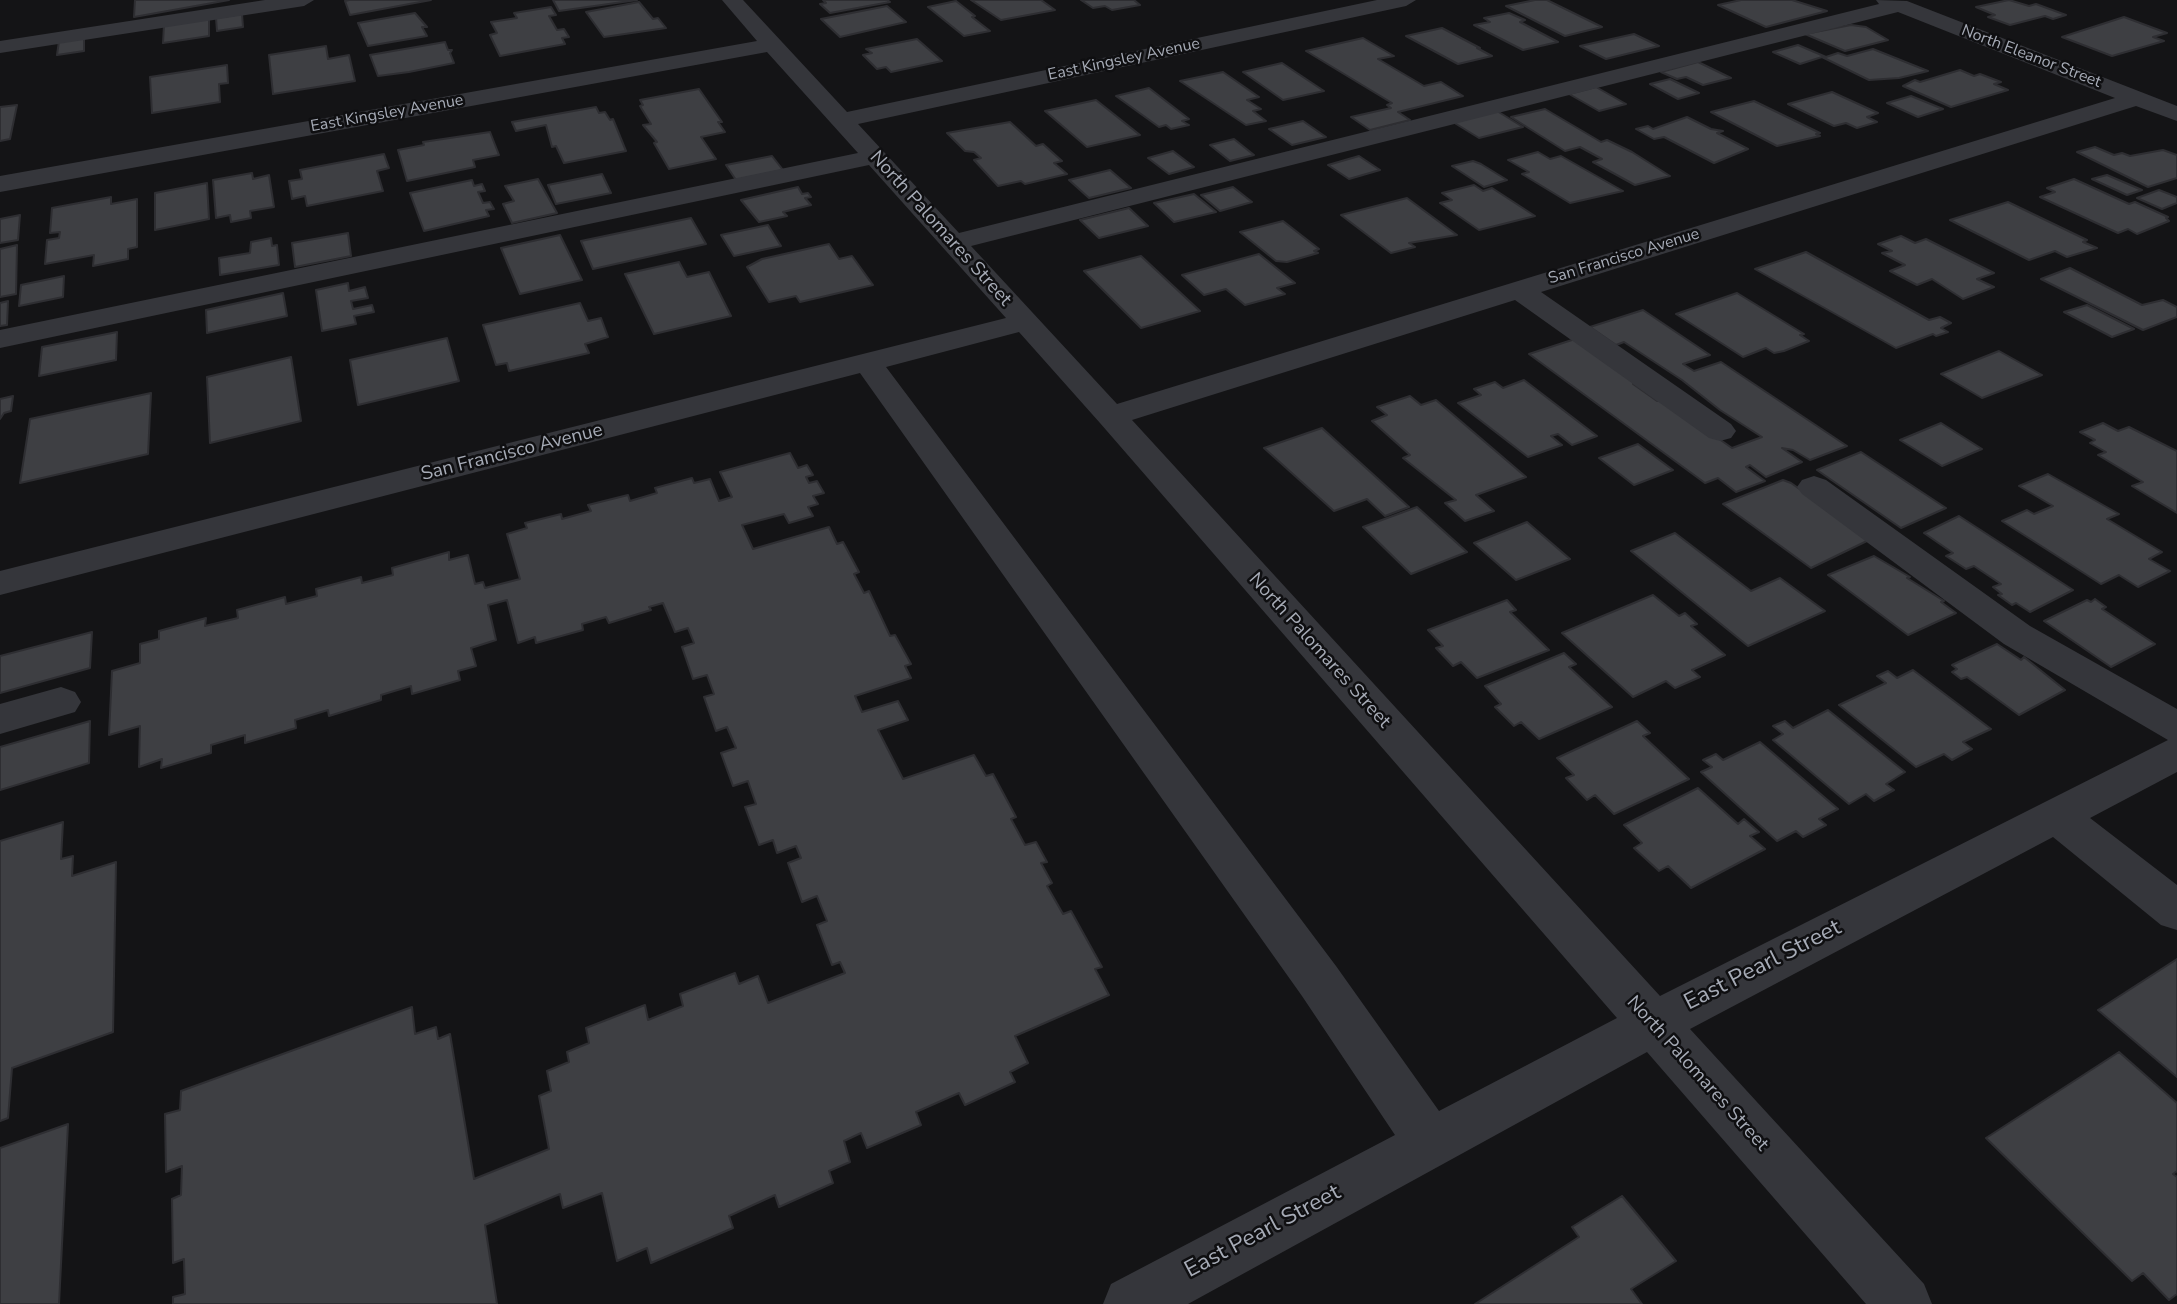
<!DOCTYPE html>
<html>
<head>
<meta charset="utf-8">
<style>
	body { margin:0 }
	canvas { display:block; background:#141416 }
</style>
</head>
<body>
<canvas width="2177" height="1304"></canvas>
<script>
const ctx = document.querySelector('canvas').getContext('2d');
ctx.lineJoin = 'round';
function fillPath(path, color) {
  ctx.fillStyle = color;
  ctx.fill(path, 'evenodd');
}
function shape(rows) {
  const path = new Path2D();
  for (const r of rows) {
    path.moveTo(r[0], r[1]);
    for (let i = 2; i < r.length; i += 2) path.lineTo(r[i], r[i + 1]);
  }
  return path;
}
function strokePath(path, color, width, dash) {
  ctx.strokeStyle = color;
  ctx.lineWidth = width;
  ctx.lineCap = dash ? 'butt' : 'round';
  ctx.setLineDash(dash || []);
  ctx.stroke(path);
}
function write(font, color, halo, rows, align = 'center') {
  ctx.font = font + ' "Nunito Sans",sans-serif';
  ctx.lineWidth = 5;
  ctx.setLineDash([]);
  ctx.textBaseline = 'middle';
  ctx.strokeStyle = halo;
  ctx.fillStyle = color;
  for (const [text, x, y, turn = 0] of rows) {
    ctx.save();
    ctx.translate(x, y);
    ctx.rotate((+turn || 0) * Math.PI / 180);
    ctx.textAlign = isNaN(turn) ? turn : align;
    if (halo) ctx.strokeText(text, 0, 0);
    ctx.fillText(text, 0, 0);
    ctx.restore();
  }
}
const building = shape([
	[135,0,229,0,134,17,135,0],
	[431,0,350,15,345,1,349,0,431,0],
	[553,0,637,0,559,11,553,0],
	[823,0,887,0,890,2,830,13,820,4,826,3,823,0],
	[971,0,1041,0,1055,10,1001,20,971,0],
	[1081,0,1134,0,1140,5,1112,10,1105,6,1093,8,1081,0],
	[1535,0,1547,0,1602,27,1565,36,1506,6,1535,0],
	[1741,0,1792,0,1827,11,1766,27,1718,5,1741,0],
	[2009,0,2029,6,2036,4,2066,15,2053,19,2045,16,2010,25,1988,17,1995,15,1976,7,2009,0],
	[956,1,975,16,972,17,990,31,964,36,928,7,956,1],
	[639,2,653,19,658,18,666,28,604,37,586,12,639,2],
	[887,6,906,22,840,37,821,19,887,6],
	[551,7,556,15,549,16,557,30,564,29,569,37,562,38,565,44,500,56,490,35,497,33,491,22,517,18,514,13,551,7],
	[415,13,427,27,422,27,427,36,368,46,358,23,415,13],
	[1509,13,1525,20,1520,22,1558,42,1523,50,1474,25,1490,22,1484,18,1509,13],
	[242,14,243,27,217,31,216,18,242,14],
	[2124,17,2167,33,2153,37,2164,41,2112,56,2062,37,2124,17],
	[209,18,209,36,163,43,164,25,209,18],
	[1851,25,1866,27,1888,40,1845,51,1805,34,1851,25],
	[1442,28,1480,48,1477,48,1492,56,1458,64,1406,36,1442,28],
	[1634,34,1659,46,1606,59,1580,46,1634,34],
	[84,38,84,51,57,55,59,41,84,38],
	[1363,38,1394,56,1378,59,1424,86,1441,82,1463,96,1398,112,1410,120,1370,130,1351,117,1391,108,1387,105,1392,103,1306,51,1363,38],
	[917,39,942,61,891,72,886,67,877,69,863,55,872,53,866,49,917,39],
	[445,42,448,50,452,50,450,53,454,63,409,72,378,76,370,55,445,42],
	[1798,45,1826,57,1838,53,1847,56,1873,49,1928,71,1899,78,1869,80,1822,57,1800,64,1773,52,1798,45],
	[326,46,328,59,349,55,355,81,273,94,269,55,326,46],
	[1698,62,1731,78,1703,85,1686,77,1677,79,1661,72,1698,62],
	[1282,63,1324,91,1283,100,1243,72,1282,63],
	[227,65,228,83,219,84,220,102,152,113,150,77,227,65],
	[1960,70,1974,76,1980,74,2001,82,1994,84,2008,90,1951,107,1903,86,1915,80,1920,82,1960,70],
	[1223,72,1259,97,1247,100,1261,109,1253,111,1266,121,1246,125,1180,81,1223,72],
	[1670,79,1699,93,1678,99,1650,84,1670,79],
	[1596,87,1626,104,1599,111,1569,94,1596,87],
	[1149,88,1189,119,1182,121,1189,125,1171,129,1166,125,1159,127,1116,96,1149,88],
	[699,89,722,122,718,122,725,132,701,137,716,159,669,169,654,143,657,142,643,125,651,124,640,106,643,105,640,100,699,89],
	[1832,92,1878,113,1867,117,1877,122,1857,128,1846,123,1834,126,1788,104,1832,92],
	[1911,96,1943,109,1918,117,1887,103,1911,96],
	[1096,100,1140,135,1087,147,1045,111,1096,100],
	[1754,101,1820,133,1816,134,1820,136,1777,146,1711,112,1754,101],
	[17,105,10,139,0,141,0,107,17,105],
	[596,107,599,113,605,112,610,120,613,119,626,151,564,163,556,146,552,147,546,125,516,131,512,122,596,107],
	[1545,109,1601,142,1607,140,1632,152,1670,176,1635,185,1593,162,1602,159,1580,147,1565,151,1511,117,1545,109],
	[1497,111,1523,127,1479,138,1453,122,1497,111],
	[1687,117,1711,129,1723,131,1717,133,1748,149,1714,163,1664,137,1654,139,1636,129,1648,126,1653,129,1687,117],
	[1303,121,1326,137,1292,145,1269,129,1303,121],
	[1010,122,1036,146,1043,144,1062,161,1054,163,1067,174,1025,184,1021,181,998,186,974,160,981,158,974,152,965,151,947,133,1010,122],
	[490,132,499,155,473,160,475,167,407,181,398,150,424,145,423,142,490,132],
	[1234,139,1254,155,1230,161,1210,145,1234,139],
	[2095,147,2114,155,2122,153,2130,156,2163,150,2177,155,2177,178,2148,187,2077,152,2095,147],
	[1173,151,1194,167,1169,174,1148,158,1173,151],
	[1538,152,1550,159,1561,156,1623,191,1570,203,1522,174,1529,172,1508,160,1538,152],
	[384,154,389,168,377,171,383,191,307,206,305,196,292,199,289,181,302,179,300,170,384,154],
	[772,156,783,170,736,180,726,165,772,156],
	[1359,156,1380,170,1349,179,1328,165,1359,156],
	[1473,161,1481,164,1507,180,1484,187,1452,166,1473,161],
	[1110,170,1131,188,1089,198,1069,180,1110,170],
	[252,173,253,179,269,175,274,207,250,211,251,218,231,222,230,215,216,218,213,180,252,173],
	[602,174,611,193,556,204,548,185,602,174],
	[2107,175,2142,190,2127,195,2092,179,2107,175],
	[538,179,557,213,512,223,503,204,514,201,505,186,538,179],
	[2074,179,2129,204,2135,202,2168,217,2166,218,2169,221,2137,234,2128,229,2118,233,2040,197,2055,192,2047,188,2074,179],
	[472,180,474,186,482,184,485,191,478,192,483,203,490,202,494,209,486,210,489,216,424,231,410,193,472,180],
	[207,183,209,219,155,230,155,193,207,183],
	[1474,185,1483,191,1492,188,1535,216,1479,230,1440,203,1452,200,1442,193,1474,185],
	[798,187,802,194,808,193,811,197,805,198,811,205,783,212,787,216,759,222,741,200,798,187],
	[1233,187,1252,202,1220,211,1201,195,1233,187],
	[2159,190,2177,197,2177,203,2162,209,2137,198,2159,190],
	[1194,194,1216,212,1174,222,1154,203,1194,194],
	[111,197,111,204,137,199,137,247,128,249,128,259,93,266,94,255,45,264,47,240,59,238,60,232,50,233,52,208,111,197],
	[1407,198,1457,235,1409,243,1415,247,1391,253,1341,215,1407,198],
	[2008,202,2087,240,2083,242,2097,248,2067,257,2055,251,2029,260,1950,220,2008,202],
	[1129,208,1148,226,1099,238,1080,220,1129,208],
	[20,215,18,240,0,243,0,219,20,215],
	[691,218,706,244,593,269,581,241,691,218],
	[1283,221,1319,249,1314,251,1318,253,1287,262,1276,261,1240,232,1283,221],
	[768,225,781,246,734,256,721,235,768,225],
	[348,233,351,256,295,267,292,243,348,233],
	[560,235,582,280,520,294,501,248,560,235],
	[1901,236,1915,243,1926,239,1994,273,1977,279,1994,287,1963,299,1932,279,1917,285,1890,271,1905,265,1882,253,1892,251,1878,244,1901,236],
	[271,238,272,246,277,245,279,265,220,275,219,258,250,253,251,242,271,238],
	[829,244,839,259,852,256,873,285,800,302,796,296,769,302,747,267,762,259,829,244],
	[17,245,16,294,0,297,0,249,17,245],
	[1806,252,1929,320,1940,317,1951,323,1941,328,1948,332,1936,336,1933,334,1896,348,1755,269,1806,252],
	[1259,254,1295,283,1277,288,1285,294,1245,305,1226,289,1204,295,1182,275,1259,254],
	[1141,256,1200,311,1141,328,1084,271,1141,256],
	[679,262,687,277,709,272,731,316,654,334,625,274,679,262],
	[2070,268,2142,305,2163,300,2177,307,2177,317,2143,330,2041,279,2070,268],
	[64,276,63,297,19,306,21,285,64,276],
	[348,283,349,291,365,287,368,298,351,301,353,309,372,305,374,312,354,316,356,324,322,331,316,290,348,283],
	[283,293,287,316,207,333,206,310,283,293],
	[1737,293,1804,334,1800,335,1809,341,1784,351,1774,353,1766,348,1743,357,1676,314,1737,293],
	[8,301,7,325,0,326,0,303,8,301],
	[580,303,588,321,601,318,608,337,585,344,589,353,509,371,507,363,496,365,483,325,580,303],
	[2087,305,2134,329,2112,337,2064,312,2087,305],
	[1643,310,1710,355,1683,364,1694,371,1721,362,1847,446,1810,460,1793,450,1782,448,1802,462,1766,477,1750,465,1746,467,1765,481,1736,492,1718,478,1705,483,1529,354,1575,339,1638,382,1633,384,1657,401,1662,399,1732,448,1762,437,1720,410,1682,380,1624,342,1616,345,1590,327,1643,310],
	[117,332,116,360,39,376,42,347,117,332],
	[447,338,459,381,358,405,350,360,447,338],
	[1999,351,2042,375,1982,398,1941,374,1999,351],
	[291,357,301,421,210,443,207,377,291,357],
	[1524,380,1597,436,1572,445,1558,434,1551,436,1562,445,1528,457,1458,403,1481,395,1474,389,1495,382,1503,388,1524,380],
	[151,393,148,454,20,483,30,419,151,393],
	[13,396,11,411,4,413,0,419,0,399,13,396],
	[1410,396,1421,405,1436,400,1526,477,1476,495,1494,511,1465,521,1445,503,1456,500,1403,458,1410,455,1372,421,1387,415,1377,407,1410,396],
	[1941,423,1982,449,1942,466,1900,440,1941,423],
	[2103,423,2118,431,2129,427,2177,451,2177,513,2132,486,2143,482,2098,455,2106,452,2090,443,2095,440,2080,432,2103,423],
	[1322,428,1409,507,1385,516,1367,499,1334,511,1264,448,1322,428],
	[1638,444,1673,470,1634,485,1599,458,1638,444],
	[1861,452,1946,508,1901,528,1817,470,1861,452],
	[790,453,798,468,807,465,813,475,806,477,809,483,817,481,824,493,813,496,818,504,808,507,813,516,789,523,784,514,742,525,753,549,829,527,837,544,843,542,859,572,854,574,864,593,869,591,890,636,895,635,911,664,905,666,911,678,855,696,862,712,898,701,908,720,878,730,903,779,974,755,986,776,993,774,1016,817,1011,819,1025,845,1036,842,1047,862,1041,863,1052,883,1047,886,1063,914,1071,911,1102,967,1095,969,1109,995,1015,1036,1028,1063,1010,1072,1015,1082,965,1105,959,1093,916,1112,921,1125,867,1148,861,1133,844,1141,850,1162,829,1171,833,1183,779,1207,775,1195,729,1216,733,1228,651,1263,647,1248,617,1261,602,1193,563,1208,560,1194,485,1225,497,1304,173,1304,173,1297,185,1294,184,1259,173,1263,172,1199,181,1195,182,1166,166,1172,165,1114,180,1110,181,1091,412,1007,415,1034,436,1027,438,1039,450,1034,474,1179,549,1149,539,1096,551,1091,547,1071,569,1062,567,1052,589,1043,586,1028,645,1005,648,1020,683,1006,680,994,735,973,739,984,758,976,768,1003,845,973,840,962,832,965,817,925,827,921,817,896,802,902,788,863,801,858,796,846,777,853,773,840,759,845,745,807,756,804,748,781,733,786,721,753,736,748,727,727,716,731,704,697,714,694,707,675,693,679,682,647,694,643,688,628,675,632,663,603,649,607,651,610,609,623,606,617,582,624,583,630,536,643,535,637,518,643,507,600,488,605,496,640,471,648,476,666,458,671,460,680,412,694,411,686,381,695,381,700,329,716,328,710,295,720,296,728,245,743,245,735,211,745,211,753,161,768,162,759,139,767,140,726,109,735,112,671,140,663,140,644,159,639,159,631,206,618,205,626,238,618,237,610,285,597,286,604,317,596,316,589,361,577,362,583,393,575,392,568,449,552,449,560,468,555,475,584,483,582,485,588,520,579,507,534,527,528,525,523,561,514,562,519,591,511,588,505,628,495,630,501,657,493,655,488,692,478,694,483,710,479,719,501,732,497,720,472,790,453],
	[2048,474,2119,514,2107,519,2162,552,2149,559,2170,571,2138,587,2119,575,2101,584,2002,521,2027,510,2034,514,2053,506,2019,486,2048,474],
	[1783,480,1791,483,1871,539,1811,568,1723,504,1783,480],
	[1417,507,1467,552,1411,574,1363,527,1417,507],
	[1959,516,2073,590,2030,612,2016,603,2012,605,1998,595,2002,594,1993,587,2001,584,1974,566,1966,569,1946,556,1953,553,1924,533,1959,516],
	[1527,522,1570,559,1516,580,1474,543,1527,522],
	[1675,533,1751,591,1780,578,1825,611,1748,646,1631,551,1675,533],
	[1874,556,1910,577,1907,578,1944,601,1941,602,1956,613,1908,635,1828,575,1874,556],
	[1653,595,1679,616,1685,613,1697,624,1691,626,1725,655,1692,670,1700,677,1675,688,1666,681,1633,697,1562,633,1653,595],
	[2095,599,2106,607,2102,609,2155,644,2111,667,2044,621,2087,600,2091,602,2095,599],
	[1507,600,1516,610,1510,612,1549,650,1477,678,1461,662,1453,666,1436,648,1443,646,1428,630,1507,600],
	[92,632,90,668,0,693,0,656,92,632],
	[1997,644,2021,660,2024,657,2065,690,2019,715,1967,677,1961,679,1952,672,1957,669,1952,665,1997,644],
	[1564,653,1576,664,1569,667,1612,707,1539,739,1521,722,1514,726,1495,707,1501,704,1485,686,1564,653],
	[1913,670,1991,729,1963,742,1972,749,1952,760,1944,754,1916,767,1839,705,1886,683,1877,676,1888,671,1897,678,1913,670],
	[1828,710,1905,772,1886,784,1894,790,1874,801,1866,794,1849,804,1773,740,1783,734,1773,726,1785,721,1793,728,1828,710],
	[90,721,89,763,0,790,0,747,90,721],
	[1637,721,1650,733,1643,736,1689,779,1614,814,1595,795,1587,800,1566,778,1574,775,1557,758,1637,721],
	[1760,742,1838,809,1819,819,1826,825,1803,837,1796,831,1777,841,1701,772,1712,767,1703,760,1716,754,1723,760,1760,742],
	[1698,788,1738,824,1744,819,1759,832,1750,836,1765,849,1691,888,1668,866,1659,871,1634,848,1642,843,1624,825,1698,788],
	[63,822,61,859,73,856,72,876,116,862,113,1032,12,1068,8,1118,0,1121,0,841,63,822],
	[2177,959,2177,1077,2098,1010,2177,959],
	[2119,1052,2177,1103,2177,1171,2173,1174,2177,1177,2177,1294,2169,1300,2143,1273,2132,1281,1986,1138,2119,1052],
	[68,1124,59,1304,0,1304,0,1148,68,1124],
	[1622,1196,1676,1261,1631,1289,1642,1304,1475,1304,1579,1237,1572,1227,1622,1196]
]);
const minor = shape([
	[265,0,314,0,304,6,0,53,0,41,265,0],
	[722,0,743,0,847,112,1377,0,1416,0,1406,6,858,124,959,233,1879,4,1876,0,1907,1,2177,106,2177,121,2136,106,1541,292,1731,424,1736,431,1731,438,1720,441,1709,438,1515,300,1132,420,1660,996,2168,740,2004,644,1802,494,1797,487,1802,480,1814,476,1826,480,2030,626,2177,709,2177,772,2090,818,2177,885,2177,930,2161,925,2053,837,1690,1029,1924,1284,1932,1304,1866,1304,1647,1052,1188,1304,1103,1304,1111,1284,1395,1135,1302,996,860,373,0,595,0,571,1006,318,869,165,0,348,0,330,858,153,767,52,0,192,0,176,757,41,722,0],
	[1898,12,2115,98,1117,404,971,246,1898,12],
	[1019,332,1100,423,1617,1018,1439,1111,1336,966,886,367,1019,332],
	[61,687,75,692,81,702,75,712,0,734,0,704,61,687]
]);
const farStreetnames = [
	["North Eleanor Street",2031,57,21],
	["East Kingsley Avenue",1124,60,-12],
	["East Kingsley Avenue",387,114,-10],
	["San Francisco Avenue",1624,257,-17]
];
const streetNames = [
	["North Palomares Street",940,229,48],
	["San Francisco Avenue",512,453,-14],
	["North Palomares Street",1319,651,48],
	["North Palomares Street",1697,1074,48]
];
const nearStreetnames = [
	["East Pearl Street",1763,966,-27],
	["East Pearl Street",1263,1232,-28]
];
fillPath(building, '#3e3f43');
strokePath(building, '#2e2e32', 2);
fillPath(minor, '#35363b');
write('16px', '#a6abb6', '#0f0f11', farStreetnames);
write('19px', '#a6abb6', '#0f0f11', streetNames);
write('23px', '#a6abb6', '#0f0f11', nearStreetnames);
</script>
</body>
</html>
